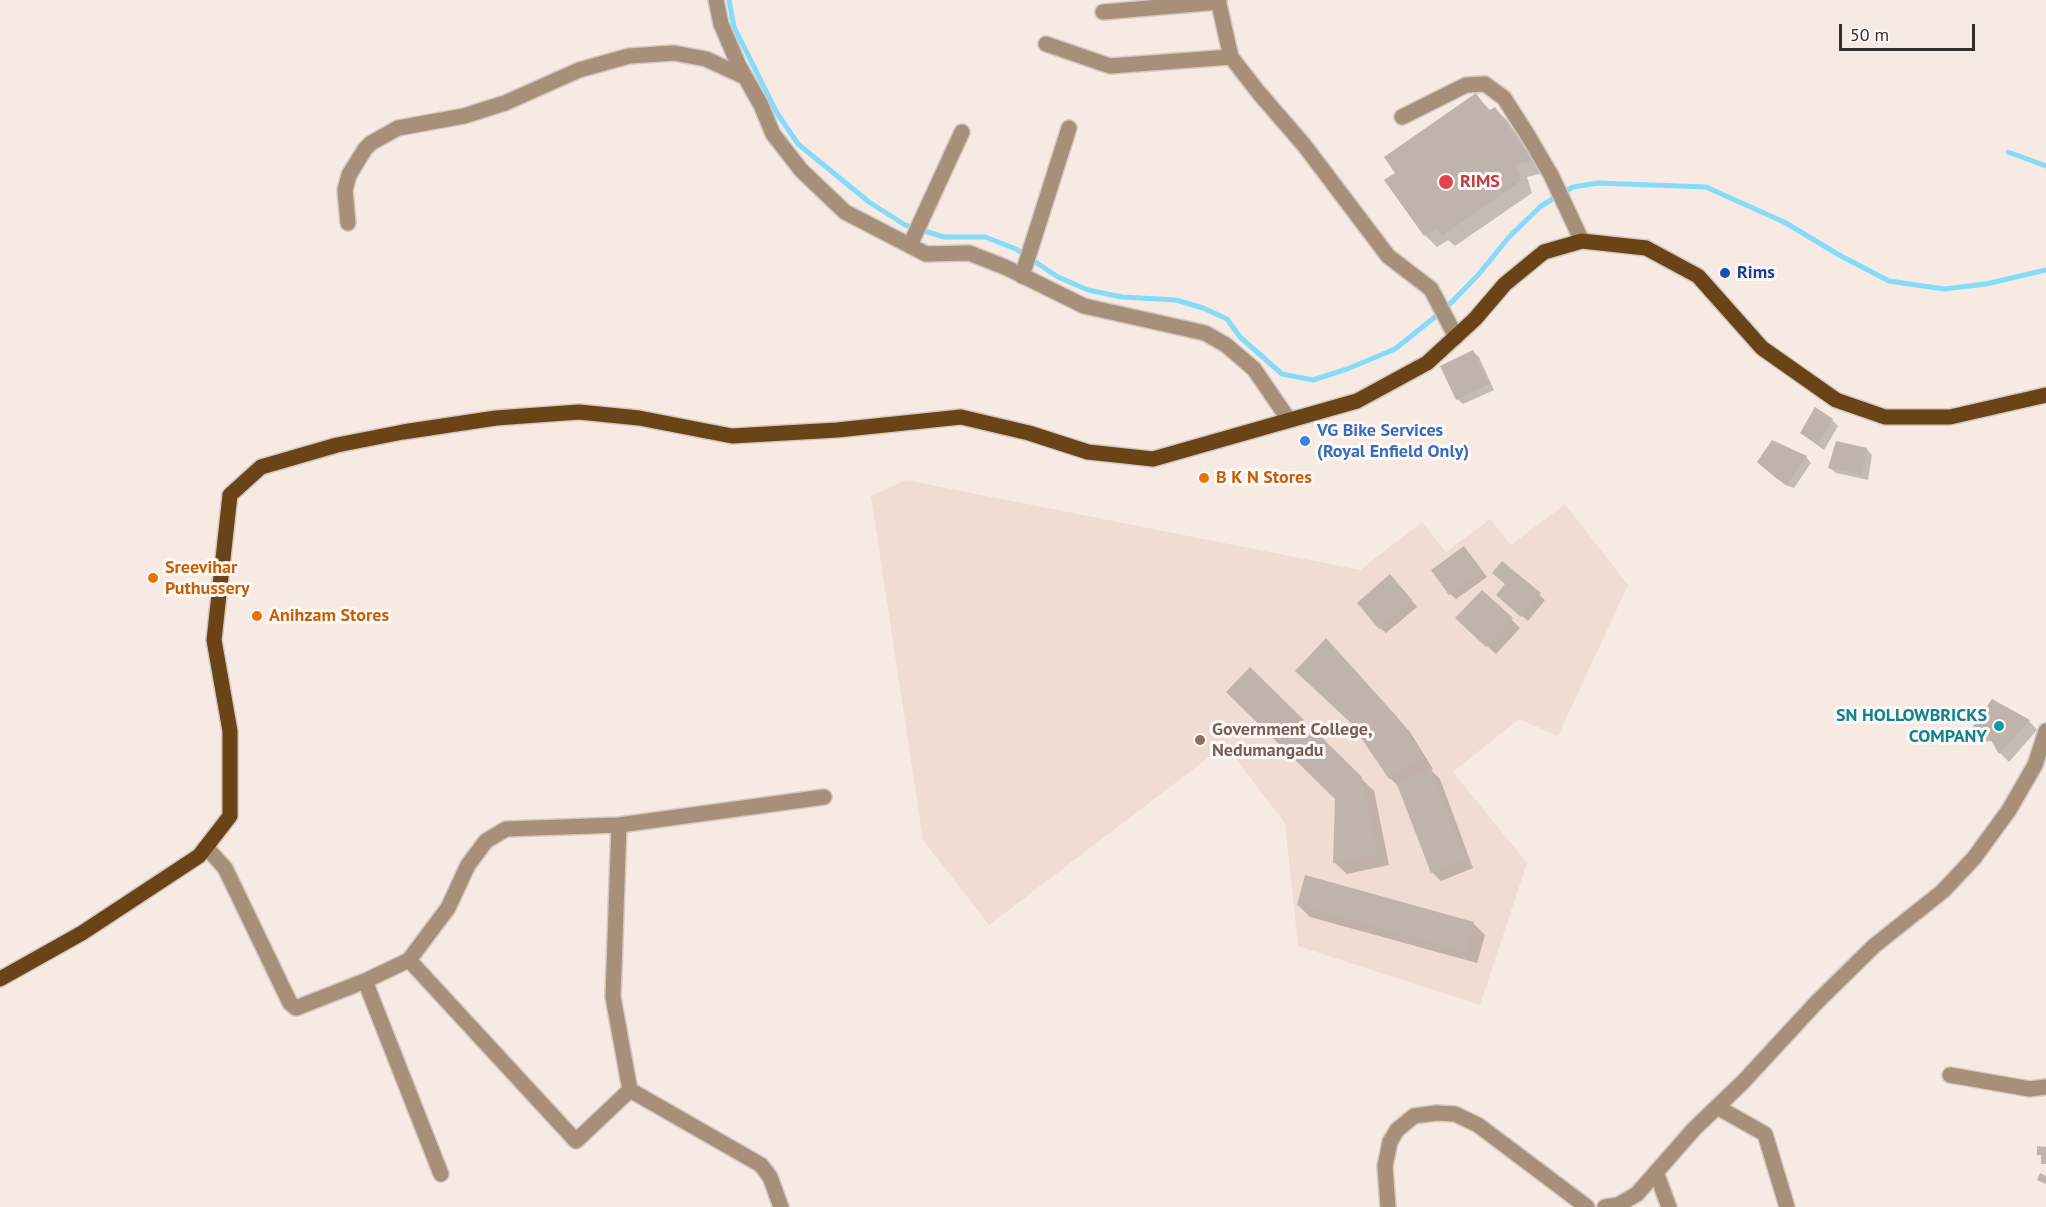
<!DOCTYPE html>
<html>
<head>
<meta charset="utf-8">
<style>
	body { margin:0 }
	#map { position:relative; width:2046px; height:1207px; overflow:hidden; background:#f7eae3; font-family:"PT Sans",sans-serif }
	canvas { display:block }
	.scale { position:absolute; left:1839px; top:24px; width:136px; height:27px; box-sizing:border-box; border:3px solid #342f2d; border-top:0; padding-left:8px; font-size:18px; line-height:21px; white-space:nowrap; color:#342f2d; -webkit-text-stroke:4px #fef9f6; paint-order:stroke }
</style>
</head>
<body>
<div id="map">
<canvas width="2046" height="1207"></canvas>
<div class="scale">50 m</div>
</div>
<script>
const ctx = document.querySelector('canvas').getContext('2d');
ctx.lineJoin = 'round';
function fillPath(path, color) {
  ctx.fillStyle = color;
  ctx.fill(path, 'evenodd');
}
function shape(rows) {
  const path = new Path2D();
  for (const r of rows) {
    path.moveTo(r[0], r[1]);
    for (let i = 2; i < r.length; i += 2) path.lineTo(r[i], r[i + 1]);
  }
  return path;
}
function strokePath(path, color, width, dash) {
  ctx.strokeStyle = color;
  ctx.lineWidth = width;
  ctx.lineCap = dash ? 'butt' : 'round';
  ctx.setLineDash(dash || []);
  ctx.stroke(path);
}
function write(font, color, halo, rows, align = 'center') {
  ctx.font = font + ' "PT Sans",sans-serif';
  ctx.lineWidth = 6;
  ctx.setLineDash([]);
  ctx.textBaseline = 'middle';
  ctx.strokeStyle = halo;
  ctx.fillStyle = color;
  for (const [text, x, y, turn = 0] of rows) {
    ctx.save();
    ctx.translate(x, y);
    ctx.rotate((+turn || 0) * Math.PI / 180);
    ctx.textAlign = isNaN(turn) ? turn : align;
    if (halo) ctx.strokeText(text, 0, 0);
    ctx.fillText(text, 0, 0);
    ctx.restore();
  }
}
const built = shape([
	[906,480,1360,570,1422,522,1446,552,1490,519,1511,545,1565,504,1628,585,1558,736,1519,719,1453,772,1527,863,1480,1005,1298,946,1285,823,1225,745,989,925,923,840,871,496]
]);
const shadow = shape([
	[1476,95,1491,111,1495,109,1507,120,1543,173,1527,177,1532,193,1455,246,1448,240,1437,247,1425,235,1397,173],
	[1473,352,1479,357,1494,390,1463,404,1457,399],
	[1832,420,1838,426,1824,450,1801,433],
	[1867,449,1872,455,1868,480,1836,473,1830,468],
	[1806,457,1811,463,1794,488,1785,485,1765,467],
	[1470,554,1487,577,1456,599,1450,594],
	[1503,563,1545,600,1528,621,1503,600,1507,585],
	[1396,582,1417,607,1386,633,1380,628],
	[1511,619,1520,628,1496,654,1466,627],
	[1338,652,1410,732,1433,769,1431,770,1440,779,1473,868,1441,881,1432,872,1400,788,1390,778],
	[1250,669,1374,791,1389,865,1347,874,1335,863,1337,799],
	[2029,721,2037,730,2009,762,2000,753,1993,741,1979,742,1970,733],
	[1298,905,1473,923,1485,935,1477,963,1310,917]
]);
const stream = shape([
	[729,0,734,27,777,113,798,144,869,202,905,225,944,237,985,237,1016,249,1058,277,1088,290,1122,297,1176,300,1203,308,1227,319,1240,337,1282,374,1313,380,1347,369,1395,349,1445,309,1479,274,1509,237,1541,206,1573,187,1598,183,1706,187,1784,222,1841,256,1889,281,1944,289,1986,284,2046,270],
	[2008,152,2046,166]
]);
const building = shape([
	[1476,93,1488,111,1495,107,1533,161,1516,165,1521,181,1442,236,1437,228,1424,236,1384,180,1395,173,1384,157],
	[1473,350,1490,384,1456,400,1440,366],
	[1815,407,1833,419,1818,445,1800,433],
	[1772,440,1807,456,1788,484,1777,479,1757,462],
	[1836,441,1867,448,1862,475,1828,468],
	[1464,546,1482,571,1449,595,1431,570],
	[1502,561,1541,593,1521,617,1496,595,1505,584,1492,573],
	[1390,574,1412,600,1379,629,1357,603],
	[1482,590,1513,618,1486,647,1455,618],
	[1326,638,1398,718,1422,756,1389,779,1351,723,1295,671],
	[1250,667,1362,777,1378,854,1333,863,1335,799,1226,692],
	[1992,699,2030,720,1999,754,1986,732,1968,734],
	[1431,769,1466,860,1431,873,1396,782],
	[1305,875,1474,922,1465,952,1297,905],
	[2037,1146,2046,1147,2046,1164,2041,1164,2041,1155,2037,1155],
	[2040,1173,2046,1176,2046,1184,2037,1180]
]);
const minor = shape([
	[716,0,721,24,739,66,761,105,773,134,801,170,845,212,926,254,969,253,1005,267,1084,306,1205,333,1226,345,1254,369,1289,420],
	[1218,0,1231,57,1259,93,1304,145,1388,256,1431,289,1456,337],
	[1103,12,1219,2],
	[1046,44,1110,66,1231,57],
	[1402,117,1466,85,1485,84,1504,98,1527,134,1551,175,1582,241],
	[348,223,345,190,349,175,365,149,371,143,398,128,464,116,505,103,579,70,629,56,674,53,706,59,745,77],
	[910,245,962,132],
	[1022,276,1069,128],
	[206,847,225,868,290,1003,296,1008,365,981,441,1174],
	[409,960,576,1141,630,1090,613,997,619,825],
	[365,981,409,960,448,908,468,865,486,841,506,829,619,825,824,797],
	[1950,1075,2030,1089,2046,1087],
	[630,1090,761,1165,770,1177,781,1207],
	[1717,1107,1765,1134,1787,1207],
	[1656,1172,1669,1207],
	[1388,1207,1385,1166,1390,1142,1397,1130,1414,1116,1436,1113,1455,1114,1478,1125,1587,1207],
	[1605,1207,1618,1205,1637,1194,1694,1129,1743,1082,1816,1003,1874,946,1943,891,1974,858,2009,810,2035,765,2046,731]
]);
const major = shape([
	[0,979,82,933,199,856,230,816,230,731,214,640,230,495,261,467,337,445,403,432,496,418,579,412,639,418,732,436,837,430,961,417,1029,433,1088,452,1153,459,1357,401,1427,363,1475,319,1505,284,1544,252,1582,241,1646,248,1698,276,1762,348,1836,400,1885,417,1950,417,2046,395]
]);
const markers = [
	[1446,182,8,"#e0444e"],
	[1725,273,6,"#1a4fb4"],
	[1305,441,6,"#3f7fe0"],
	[1204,478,6,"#e8710a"],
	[153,578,6,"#e8710a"],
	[257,616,6,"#e8710a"],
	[1999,726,6,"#0f9aa8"],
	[1200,740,6,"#8d6e63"]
];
const healthNames = [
	["RIMS",1460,182]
];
const transitNames = [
	["Rims",1737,273]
];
const shopNames = [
	["VG Bike Services",1317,431],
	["(Royal Enfield Only)",1317,452]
];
const foodNames = [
	["B K N Stores",1216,478],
	["Sreevihar",165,568],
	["Puthussery",165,589],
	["Anihzam Stores",269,616]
];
const cultureNames = [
	["SN HOLLOWBRICKS",1987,716],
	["COMPANY",1987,737]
];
const educationNames = [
	["Government College,",1212,730],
	["Nedumangadu",1212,751]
];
fillPath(built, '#f0dcd2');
fillPath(shadow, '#0003');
strokePath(stream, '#85dbfa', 5);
fillPath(building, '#bfb3ac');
strokePath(minor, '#d4c8c2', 18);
strokePath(major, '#d4c8c2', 18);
strokePath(minor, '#a7907a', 15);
strokePath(major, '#6a4317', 15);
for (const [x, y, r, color] of markers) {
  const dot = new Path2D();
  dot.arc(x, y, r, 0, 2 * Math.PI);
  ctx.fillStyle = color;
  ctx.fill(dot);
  strokePath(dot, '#fef9f6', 2);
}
write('bold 18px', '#be3a42', '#fef9f6', healthNames, 'left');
write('bold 18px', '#164399', '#fef9f6', transitNames, 'left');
write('bold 18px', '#366cbe', '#fef9f6', shopNames, 'left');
write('bold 18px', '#c56008', '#fef9f6', foodNames, 'left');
write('bold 18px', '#0d838f', '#fef9f6', cultureNames, 'right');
write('bold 18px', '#785e54', '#fef9f6', educationNames, 'left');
</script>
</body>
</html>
